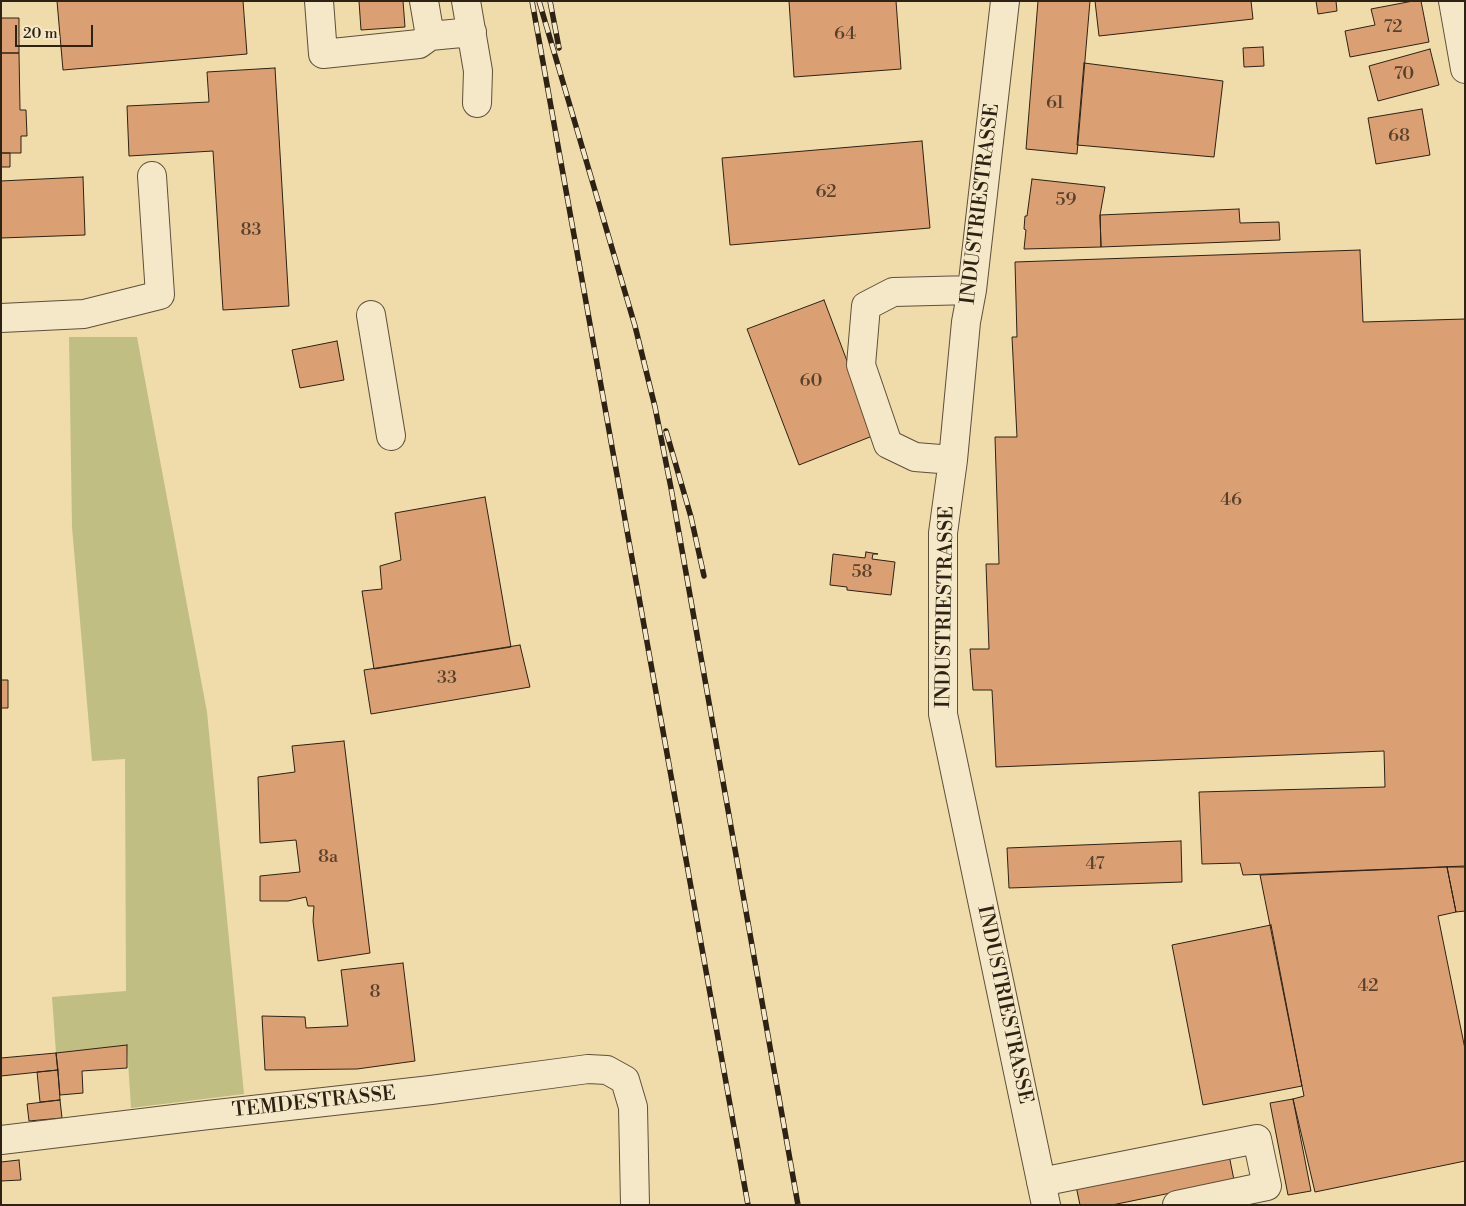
<!DOCTYPE html>
<html>
<head>
<meta charset="utf-8">
<style>
	body { margin:0 }
	#map { position:relative; width:1466px; height:1206px; overflow:hidden; background:#f0dbab; font-family:"Libre Bodoni",serif }
	canvas { display:block }
	.frame { position:absolute; inset:0; border:2px solid #2d2213; pointer-events:none }
	.scale { position:absolute; left:15px; top:25px; width:78px; height:22px; box-sizing:border-box; border:2px solid #2d2213; border-top:0; padding-left:6px; font-size:15px; line-height:18px; white-space:nowrap; color:#2d2213; -webkit-text-stroke:4px #f5e8c8; paint-order:stroke }
</style>
</head>
<body>
<div id="map">
<canvas width="1466" height="1206"></canvas>
<div class="frame"></div>
<div class="scale">20 m</div>
</div>
<script>
const ctx = document.querySelector('canvas').getContext('2d');
ctx.lineJoin = 'round';
function fillPath(path, color) {
  ctx.fillStyle = color;
  ctx.fill(path, 'evenodd');
}
function shape(rows) {
  const path = new Path2D();
  for (const r of rows) {
    path.moveTo(r[0], r[1]);
    for (let i = 2; i < r.length; i += 2) path.lineTo(r[i], r[i + 1]);
  }
  return path;
}
function strokePath(path, color, width, dash) {
  ctx.strokeStyle = color;
  ctx.lineWidth = width;
  ctx.lineCap = dash ? 'butt' : 'round';
  ctx.setLineDash(dash || []);
  ctx.stroke(path);
}
function write(font, color, halo, rows, align = 'center') {
  ctx.font = font + ' "Libre Bodoni",serif';
  ctx.lineWidth = 4;
  ctx.setLineDash([]);
  ctx.textBaseline = 'middle';
  ctx.strokeStyle = halo;
  ctx.fillStyle = color;
  for (const [text, x, y, turn = 0] of rows) {
    ctx.save();
    ctx.translate(x, y);
    ctx.rotate((+turn || 0) * Math.PI / 180);
    ctx.textAlign = isNaN(turn) ? turn : align;
    if (halo) ctx.strokeText(text, 0, 0);
    ctx.fillText(text, 0, 0);
    ctx.restore();
  }
}
const green = shape([
	[69,337,137,337,207,712,244,1094,131,1108,127,1045,56,1053,52,997,126,991,125,759,92,761,72,527]
]);
const building = shape([
	[57,1,243,1,247,54,63,70,57,1],
	[359,1,403,1,405,27,361,30,359,1],
	[789,1,896,1,901,69,794,77,789,1],
	[1038,1,1090,1,1077,154,1026,149,1038,1],
	[1095,1,1251,1,1253,19,1099,36,1095,1],
	[1316,1,1336,1,1337,11,1318,14,1316,1],
	[1413,1,1421,1,1429,42,1350,57,1345,31,1375,25,1371,9,1413,1],
	[1,18,19,18,19,53,1,53,1,18],
	[1263,47,1264,66,1244,67,1243,48,1263,47],
	[1430,49,1439,85,1378,101,1369,66,1430,49],
	[1,53,19,53,20,110,26,110,27,136,21,136,21,153,1,153,1,53],
	[1084,63,1223,81,1214,157,1077,145,1084,63],
	[275,68,289,306,223,310,213,151,129,156,127,106,209,102,207,72,275,68],
	[1422,109,1430,155,1376,164,1368,118,1422,109],
	[922,141,930,228,730,245,722,158,922,141],
	[1,153,10,153,10,167,1,167,1,153],
	[83,177,85,235,1,238,1,181,83,177],
	[1032,179,1105,187,1100,215,1101,247,1024,249,1026,230,1024,229,1025,216,1027,216,1032,179],
	[1239,209,1240,223,1279,222,1280,240,1101,247,1100,215,1239,209],
	[1360,250,1363,322,1465,319,1465,866,1243,875,1240,863,1202,864,1199,792,1385,787,1384,751,996,767,992,690,973,690,970,649,989,649,986,564,999,564,995,437,1017,437,1012,337,1017,337,1015,262,1360,250],
	[824,300,875,435,799,465,747,329,824,300],
	[337,341,344,380,300,388,292,350,337,341],
	[485,497,511,647,374,669,362,591,382,589,380,566,401,560,395,513,485,497],
	[866,552,878,554,873,554,872,559,895,562,891,595,847,590,847,587,830,585,833,554,865,558,866,552],
	[520,645,530,687,371,714,364,670,520,645],
	[1,680,8,680,8,708,1,708,1,680],
	[344,741,370,953,318,961,313,921,314,906,308,906,306,897,288,901,260,901,260,876,300,872,296,840,260,843,258,777,295,772,292,746,344,741],
	[1181,841,1182,882,1009,888,1007,848,1181,841],
	[1447,867,1456,912,1438,916,1465,1049,1465,1161,1315,1192,1293,1099,1304,1096,1302,1086,1260,875,1447,867],
	[1447,867,1465,867,1465,911,1456,912,1447,867],
	[1271,925,1302,1086,1203,1105,1172,945,1271,925],
	[403,963,415,1061,357,1069,265,1070,262,1016,305,1017,306,1028,348,1026,341,970,403,963],
	[127,1045,127,1068,82,1071,83,1093,60,1095,56,1053,127,1045],
	[56,1053,58,1070,1,1076,1,1058,56,1053],
	[58,1070,60,1100,40,1102,37,1072,58,1070],
	[1293,1099,1311,1191,1288,1195,1270,1103,1293,1099],
	[60,1100,62,1118,29,1121,27,1104,60,1100],
	[1229,1155,1234,1180,1112,1205,1080,1205,1076,1186,1229,1155],
	[19,1160,21,1180,1,1181,1,1162,19,1160]
]);
const minor = shape([
	[319,1,323,54,419,44,430,36,472,32],
	[424,1,430,36],
	[466,1,478,71,477,103],
	[1005,1,972,290,966,322,953,460,943,533,943,714,1046,1205],
	[1453,1,1465,69],
	[371,315,391,436],
	[1,318,84,314,160,295,152,176],
	[953,460,915,457,888,444,861,365,866,306,893,292,972,290],
	[1,1140,208,1115,431,1090,588,1069,607,1070,625,1080,633,1107,635,1205],
	[1041,1182,1257,1139,1267,1186,1177,1205]
]);
const rail = shape([
	[532,1,748,1205],
	[539,1,635,326,655,407,671,488,798,1205],
	[550,1,559,48],
	[666,431,691,517,704,576]
]);
const numberNames = [
	["72",1393,28],
	["64",845,35],
	["70",1404,75],
	["61",1055,104],
	["68",1399,137],
	["62",826,193],
	["59",1066,201],
	["83",251,231],
	["60",811,382],
	["46",1231,501],
	["58",862,573],
	["33",447,679],
	["8a",328,858],
	["47",1095,865],
	["42",1368,987],
	["8",375,993]
];
const streetNames = [
	["INDUSTRIESTRASSE",981,204,-83],
	["INDUSTRIESTRASSE",946,607,-89],
	["INDUSTRIESTRASSE",1004,1005,78],
	["TEMDESTRASSE",314,1103,-6]
];
fillPath(green, '#c1be84');
fillPath(building, '#db9f74');
strokePath(building, '#2d2213', 1);
strokePath(minor, '#5e5039', 30);
strokePath(minor, '#f5e8c8', 28);
strokePath(rail, '#2d2213', 5.5);
strokePath(rail, '#f5e8c8', 4, [11]);
write('18px', '#58412b', null, numberNames);
write('20px', '#2d2213', '#f5e8c8', streetNames);
</script>
</body>
</html>
